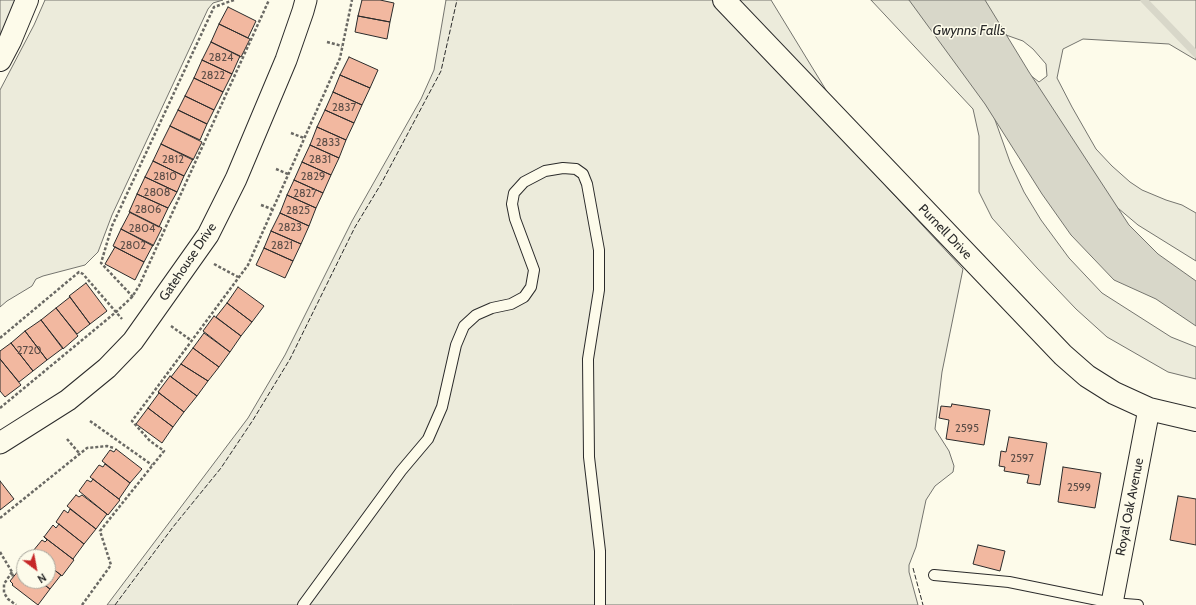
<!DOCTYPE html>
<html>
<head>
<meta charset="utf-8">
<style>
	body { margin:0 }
	#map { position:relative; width:1196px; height:605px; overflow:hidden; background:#fdfbea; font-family:Cabin,sans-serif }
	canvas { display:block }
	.north { position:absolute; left:16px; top:549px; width:40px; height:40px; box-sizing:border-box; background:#fdfbea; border:1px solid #a9a89e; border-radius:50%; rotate:148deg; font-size:11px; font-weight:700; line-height:16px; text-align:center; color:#2b2b2b }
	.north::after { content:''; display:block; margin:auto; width:14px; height:18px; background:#c62828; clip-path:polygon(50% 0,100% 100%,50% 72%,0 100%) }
</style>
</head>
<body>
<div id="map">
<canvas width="1196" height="605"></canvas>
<div class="north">N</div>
</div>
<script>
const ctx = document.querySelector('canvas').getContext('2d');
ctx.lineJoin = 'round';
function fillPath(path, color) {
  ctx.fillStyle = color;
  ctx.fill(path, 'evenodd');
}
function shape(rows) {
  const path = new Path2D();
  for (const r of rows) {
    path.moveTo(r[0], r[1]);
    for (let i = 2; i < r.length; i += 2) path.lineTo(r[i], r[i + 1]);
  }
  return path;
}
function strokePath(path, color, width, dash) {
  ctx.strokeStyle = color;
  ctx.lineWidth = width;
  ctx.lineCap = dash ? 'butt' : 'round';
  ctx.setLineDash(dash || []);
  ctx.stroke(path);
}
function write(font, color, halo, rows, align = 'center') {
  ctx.font = font + ' Cabin,sans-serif';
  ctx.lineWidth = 3;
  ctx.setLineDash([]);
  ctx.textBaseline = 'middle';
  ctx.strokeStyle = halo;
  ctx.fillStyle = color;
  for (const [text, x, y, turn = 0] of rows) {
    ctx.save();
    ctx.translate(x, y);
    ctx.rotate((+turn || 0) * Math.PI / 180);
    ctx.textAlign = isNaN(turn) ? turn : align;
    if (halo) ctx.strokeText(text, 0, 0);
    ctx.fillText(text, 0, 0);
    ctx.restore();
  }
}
const green = shape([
	[0,0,18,0,0,39,0,0],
	[45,0,223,0,213,3,208,9,112,215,98,252,85,265,43,276,36,279,32,286,7,301,0,307,0,90,34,25,45,0],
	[446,0,713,0,963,269,942,372,935,429,949,451,954,466,953,472,935,486,926,500,916,547,909,565,909,572,918,605,107,605,248,418,285,355,352,221,421,99,434,70,446,0],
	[738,0,771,0,837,108,738,0],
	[871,0,914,0,944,38,994,117,1010,162,1024,192,1041,220,1069,258,1102,293,1171,337,1196,347,1196,379,1168,372,1107,337,1076,309,1037,268,992,218,979,192,979,136,973,109,871,0],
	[967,0,1196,0,1196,60,1169,44,1083,39,1063,49,1057,78,1072,107,1096,149,1112,166,1130,182,1142,190,1166,200,1182,205,1196,213,1196,261,1138,225,1093,187,1025,71,1039,82,1047,76,1046,64,1033,49,1023,41,1006,35,967,0]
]);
const water = shape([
	[909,0,985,0,1029,72,1129,225,1158,254,1196,281,1196,326,1156,299,1114,280,1071,235,1042,194,985,104,909,0]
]);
const stream = shape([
	[1144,0,1196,54]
]);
const building = shape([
	[362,0,380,0,394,3,390,22,358,16,362,0],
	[228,7,256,21,248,38,219,24,228,7],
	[358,16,390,22,387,39,355,32,358,16],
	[219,24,250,39,241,57,211,42,219,24],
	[211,42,240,56,232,74,202,60,211,42],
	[349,57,378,70,370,88,340,75,349,57],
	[202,60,232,74,223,92,194,78,202,60],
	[340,75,370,88,362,105,333,92,340,75],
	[194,78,223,92,214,110,185,96,194,78],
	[333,92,362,105,354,123,325,110,333,92],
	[185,96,214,110,207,124,178,110,185,96],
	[178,110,207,124,200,140,170,126,178,110],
	[325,110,354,123,346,140,317,127,325,110],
	[170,126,202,142,193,160,161,144,170,126],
	[317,127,346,140,339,158,310,145,317,127],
	[161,144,193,159,184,176,153,161,161,144],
	[310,145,339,158,331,175,302,162,310,145],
	[153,161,184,176,177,192,145,177,153,161],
	[302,162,331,175,323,193,294,180,302,162],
	[145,177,177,192,168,208,137,194,145,177],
	[294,180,323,193,316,208,287,195,294,180],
	[137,194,168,208,159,227,129,212,137,194],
	[287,195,316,208,309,226,280,213,287,195],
	[130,212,162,228,153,246,121,229,130,212],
	[280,213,309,226,301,244,271,231,280,213],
	[121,229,153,245,144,262,113,246,121,229],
	[271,231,301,244,293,261,264,248,271,231],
	[115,247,144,262,135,280,105,264,115,247],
	[264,248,293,261,285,278,256,265,264,248],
	[86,283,107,311,90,324,69,296,86,283],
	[238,287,264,306,252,322,227,303,238,287],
	[70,297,90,324,77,334,56,308,70,297],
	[227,303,252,322,241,336,216,317,227,303],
	[56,308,78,336,63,349,41,320,56,308],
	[214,316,241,336,230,352,203,331,214,316],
	[41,320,63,348,47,360,25,331,41,320],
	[25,331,47,360,33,371,11,343,25,331],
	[204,333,230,352,219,367,193,348,204,333],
	[11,343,33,371,19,382,0,359,0,351,11,343],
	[193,348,219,367,208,381,181,364,193,348],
	[0,359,21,385,5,397,0,391,0,359],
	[181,364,208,381,197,396,171,377,181,364],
	[170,376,197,396,184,412,158,392,170,376],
	[159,393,184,412,173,427,148,408,159,393],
	[952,404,990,410,984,445,946,439,949,420,939,418,941,406,951,407,952,404],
	[148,408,173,427,162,443,136,424,148,408],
	[1009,437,1047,443,1040,485,1027,483,1029,475,1004,471,1005,467,999,466,1001,451,1006,452,1009,437],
	[116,449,142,469,130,483,102,461,110,450,114,452,116,449],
	[105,464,130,483,119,499,90,477,99,465,103,467,105,464],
	[1063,467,1101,473,1095,508,1058,502,1063,467],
	[93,479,120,500,108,515,79,491,87,480,91,482,93,479],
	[0,481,14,499,0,510,0,481],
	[76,495,79,497,82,495,107,514,96,529,67,506,76,495],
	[1178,496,1196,499,1196,545,1170,540,1178,496],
	[70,509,96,529,84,544,56,522,64,510,68,513,70,509],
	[59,524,84,544,73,559,44,537,53,525,56,528,59,524],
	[44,537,74,560,62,576,48,565,48,557,38,557,33,551,42,540,45,542,47,540,44,537],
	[978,545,1005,551,1000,571,973,564,978,545],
	[48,565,61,575,50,589,39,581,48,581,48,565],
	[19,570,22,572,24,570,24,581,39,581,50,589,38,605,12,585,13,584,10,581,19,570]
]);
const path = shape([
	[327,42,342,46],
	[291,133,304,138],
	[276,169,288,174],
	[261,205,272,209],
	[214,264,238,277],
	[133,297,101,263,112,226,214,7,234,0],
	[171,326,192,341],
	[0,338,79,272,83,274,122,319],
	[0,408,116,312,132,297,139,286,269,0],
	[90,421,152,465],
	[67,439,79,453],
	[0,518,87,448,107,446,114,448],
	[0,552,12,572,13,577],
	[12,572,4,584,4,593,8,599,16,605],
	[82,605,111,565,100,531,164,451,150,441,132,421,248,265,340,58,352,0]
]);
const service = shape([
	[934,575,1009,582,1112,603,1138,605],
	[303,605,401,471,428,439,442,407,456,345,464,326,476,315,492,308,511,304,524,297,531,287,534,270,515,219,512,204,514,193,524,182,545,171,563,168,576,169,583,174,587,184,599,250,599,290,588,359,589,457,600,551,600,605]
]);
const minor = shape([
	[0,443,68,400,107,368,133,341,208,235,236,179,286,60,303,11,306,0],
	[1113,605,1112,603,1149,409]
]);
const tertiary = shape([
	[724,0,1063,355,1087,376,1114,393,1149,409,1196,420],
	[0,60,10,41,27,0]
]);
const fence = shape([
	[913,568,923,605],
	[115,605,173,527,221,468,253,420,290,359,355,227,381,184,441,71,457,0]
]);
const numberNames = [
	["2824",221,58],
	["2822",213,76],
	["2837",344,108],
	["2833",328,143],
	["2812",173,160],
	["2831",320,160],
	["2810",165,177],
	["2829",313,177],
	["2808",157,193],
	["2827",305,194],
	["2806",148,210],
	["2825",298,211],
	["2823",290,228],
	["2804",142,229],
	["2802",133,246],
	["2821",282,246],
	["2720",29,351],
	["2595",967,429],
	["2597",1022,459],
	["2599",1079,488]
];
const streetNames = [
	["Purnell Drive",945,232,46],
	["Gatehouse Drive",188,262,-56],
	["Royal Oak Avenue",1130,507,-79]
];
const waterNames = [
	["Gwynns Falls",969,31]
];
fillPath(green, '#ecebdb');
strokePath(green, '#74746e', 1);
fillPath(water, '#d8d7c9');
strokePath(water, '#74746e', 1);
strokePath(stream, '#d8d7c9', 7);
fillPath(building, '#f2b8a0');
strokePath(building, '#2b2b2b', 1);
strokePath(service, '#2b2b2b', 12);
strokePath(minor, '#2b2b2b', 23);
strokePath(tertiary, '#2b2b2b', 24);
strokePath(path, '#6a6964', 2.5, [3, 2]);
strokePath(service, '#fdfbea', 10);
strokePath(minor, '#fdfbea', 21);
strokePath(tertiary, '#fdfbea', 22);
strokePath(fence, '#2b2b2b', 1, [5, 2]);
write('11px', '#5d4e48', null, numberNames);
write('13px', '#2b2b2b', '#fdfbea', streetNames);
write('italic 14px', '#2b2b2b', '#fdfbea', waterNames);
</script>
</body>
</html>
